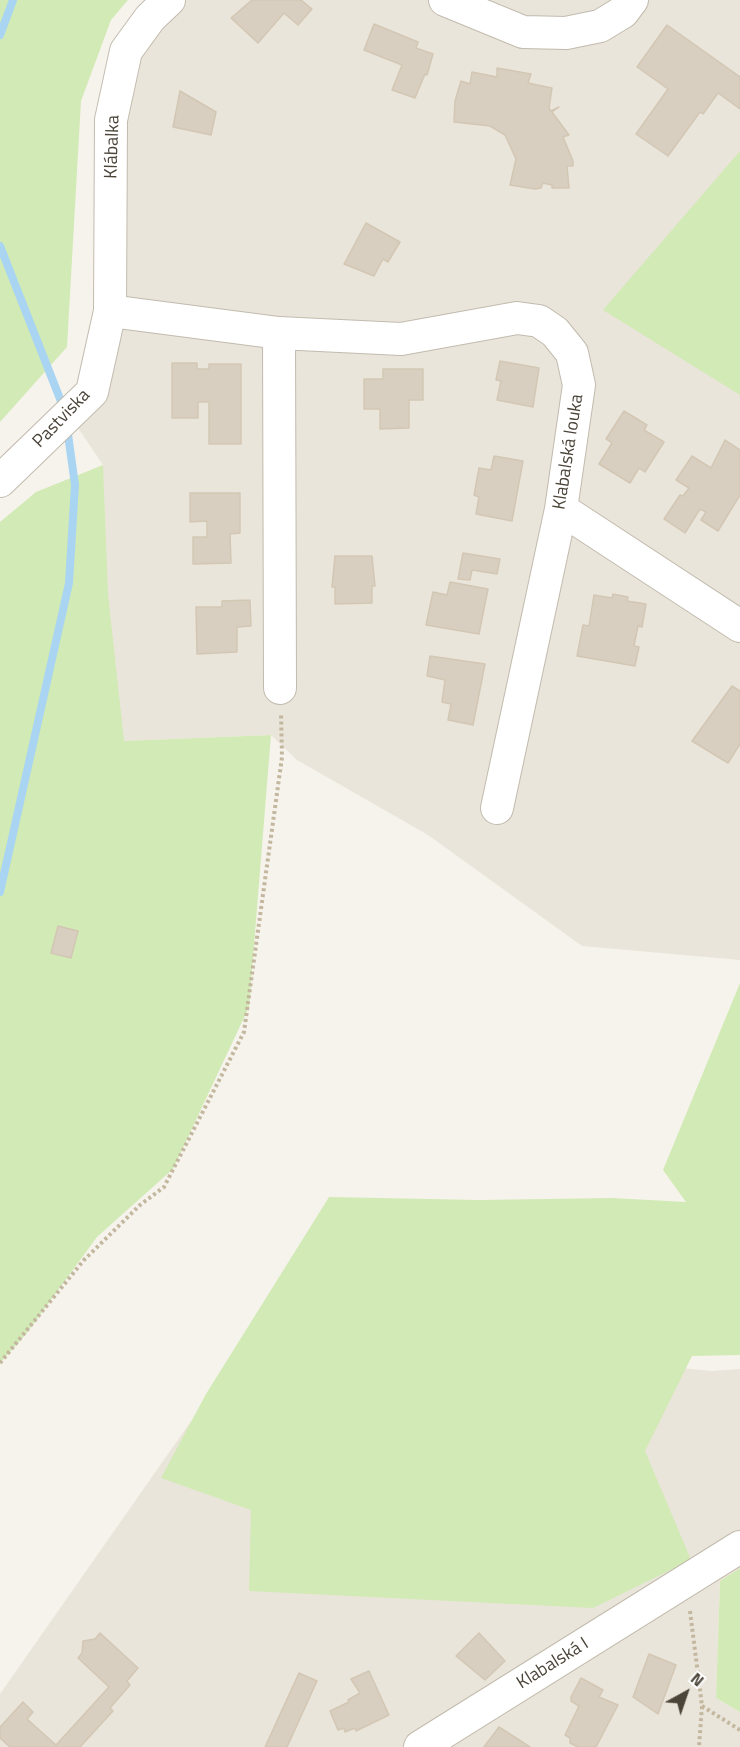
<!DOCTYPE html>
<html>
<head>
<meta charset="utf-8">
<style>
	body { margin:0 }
	#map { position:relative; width:740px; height:1747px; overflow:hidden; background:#f6f3ec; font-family:"Titillium Web",sans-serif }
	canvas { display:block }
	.north { position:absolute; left:656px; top:1663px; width:60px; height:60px; -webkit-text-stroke:4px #fff; paint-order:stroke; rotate:40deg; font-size:16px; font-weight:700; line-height:24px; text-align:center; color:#4b4439 }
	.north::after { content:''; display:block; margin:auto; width:21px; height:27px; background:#4b4439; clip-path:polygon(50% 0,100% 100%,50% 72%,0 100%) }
</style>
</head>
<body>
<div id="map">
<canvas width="740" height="1747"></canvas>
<div class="north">N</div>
</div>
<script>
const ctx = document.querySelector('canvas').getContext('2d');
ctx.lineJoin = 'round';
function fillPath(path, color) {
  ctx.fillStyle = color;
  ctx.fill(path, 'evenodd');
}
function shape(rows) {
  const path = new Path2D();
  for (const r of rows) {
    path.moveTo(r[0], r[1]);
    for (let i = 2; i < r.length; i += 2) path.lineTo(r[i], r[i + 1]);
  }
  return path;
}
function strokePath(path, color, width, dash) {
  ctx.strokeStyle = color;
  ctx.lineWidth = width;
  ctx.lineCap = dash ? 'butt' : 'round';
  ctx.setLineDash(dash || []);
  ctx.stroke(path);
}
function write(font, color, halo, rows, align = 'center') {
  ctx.font = font + ' "Titillium Web",sans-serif';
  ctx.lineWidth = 4.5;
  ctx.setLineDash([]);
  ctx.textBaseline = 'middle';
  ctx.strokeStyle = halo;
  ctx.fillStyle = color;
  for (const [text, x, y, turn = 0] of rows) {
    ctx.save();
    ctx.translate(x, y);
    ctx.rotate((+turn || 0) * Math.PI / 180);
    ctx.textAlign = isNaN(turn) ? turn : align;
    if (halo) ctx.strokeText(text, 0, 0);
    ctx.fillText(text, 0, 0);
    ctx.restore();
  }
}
const residential = shape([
	[156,0,740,0,740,960,582,946,428,835,297,760,271,735,124,741,102,715,103,465,72,419,108,288,106,125],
	[458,1347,712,1371,740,1369,740,1568,720,1581,716,1698,740,1712,740,1747,0,1747,0,1694,210,1394]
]);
const green = shape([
	[0,0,128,0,111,20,81,101,67,347,0,422],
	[740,151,740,395,603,310],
	[103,465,108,594,124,741,271,735,249,1007,173,1169,97,1237,26,1334,0,1363,0,522,36,492],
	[740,983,740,1355,692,1356,645,1451,691,1560,593,1608,249,1591,251,1510,161,1478,206,1394,329,1197,479,1200,612,1198,686,1202,663,1170],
	[740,1568,740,1712,716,1698,720,1581]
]);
const stream = shape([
	[0,35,13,0],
	[0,246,64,409],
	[0,892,69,583,75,485,67,427]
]);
const building = shape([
	[252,0,301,0,312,9,298,25,284,13,258,43,231,18,252,0],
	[374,24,418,42,416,48,433,54,427,75,425,74,415,98,392,90,402,65,364,50,374,24],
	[667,25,740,77,740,109,718,93,703,114,700,112,668,156,636,134,668,89,637,67,667,25],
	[497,68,531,74,528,83,552,88,549,108,551,111,559,107,552,112,569,135,563,137,573,161,573,166,567,166,569,188,552,188,552,185,543,183,541,188,535,189,510,185,516,159,505,135,490,126,454,122,455,101,461,81,470,84,472,72,497,77,497,68],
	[180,91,216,112,211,135,173,127,180,91],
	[366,223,400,242,388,262,383,259,374,276,344,264,366,223],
	[500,361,539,368,533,407,497,400,501,381,496,380,500,361],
	[172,363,197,363,197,369,209,369,209,364,241,364,241,444,209,444,209,402,198,402,198,418,172,418,172,363],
	[383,369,423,369,423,400,409,400,409,428,380,429,380,409,364,409,364,379,383,379,383,369],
	[624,411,647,425,644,430,664,442,645,472,639,468,630,483,599,464,612,443,606,439,624,411],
	[725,440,740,450,740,495,718,531,701,520,706,512,700,509,685,533,664,519,680,495,683,496,689,488,676,480,692,456,711,468,725,440],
	[494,456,523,461,512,521,476,514,479,497,474,495,479,468,491,470,494,456],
	[190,493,240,493,240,533,230,534,231,563,193,564,193,537,207,537,207,521,190,522,190,493],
	[463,553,500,559,497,574,472,570,470,580,458,579,463,553],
	[335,556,372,556,375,586,372,586,372,603,335,604,335,587,332,587,335,556],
	[450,582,488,589,479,634,426,625,433,592,447,595,450,582],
	[613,594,628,597,627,601,646,604,642,627,638,626,634,646,639,647,635,666,577,656,583,625,589,626,594,595,612,598,613,594],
	[250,600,251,626,237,627,237,652,197,654,196,607,222,607,222,601,250,600],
	[430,656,485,664,473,725,448,720,451,704,442,702,445,680,427,676,430,656],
	[732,686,740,691,740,744,728,763,692,741,732,686],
	[58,926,78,931,71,958,51,953,58,926],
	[100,1633,138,1668,127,1681,130,1685,110,1708,113,1711,80,1747,10,1747,0,1738,0,1727,23,1702,33,1712,27,1719,56,1745,109,1687,78,1658,82,1653,83,1641,95,1639,100,1633],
	[479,1633,505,1661,485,1680,456,1656,479,1633],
	[649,1654,676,1665,658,1714,633,1697,649,1654],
	[369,1671,389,1715,356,1731,355,1728,345,1732,344,1728,338,1730,330,1711,349,1702,348,1700,360,1693,351,1679,369,1671],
	[299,1673,317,1681,287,1747,265,1747,299,1673],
	[581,1678,603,1690,599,1697,618,1705,596,1747,578,1747,570,1743,570,1738,565,1735,579,1706,571,1701,571,1697,581,1678],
	[499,1727,530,1747,484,1747,499,1727]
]);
const path = shape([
	[0,1363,84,1260,140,1205,164,1187,244,1032,282,757,281,713],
	[690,1611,702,1706,699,1747],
	[702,1706,740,1730]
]);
const minor = shape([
	[445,0,523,32,566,33,600,26,623,12,632,0],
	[110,311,279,333,401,339,517,318,539,321,555,332,572,353,579,385,561,509,497,808],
	[279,333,280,688],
	[0,481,92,392,110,311,111,120,126,51,150,18,169,0],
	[561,509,740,626],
	[420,1747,740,1547]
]);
const streetNames = [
	["Klábalka",113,147,-88],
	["Pastviska",62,419,-46],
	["Klabalská louka",569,452,-81],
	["Klabalská I",553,1664,-32]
];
fillPath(residential, '#eae5da');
fillPath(green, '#d2eab5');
strokePath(stream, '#a9d4f2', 8);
fillPath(building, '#d8cfc1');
strokePath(building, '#d3c7b4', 1.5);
strokePath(minor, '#c2bbae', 34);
strokePath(path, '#c4b79f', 4, [3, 3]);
strokePath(minor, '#fff', 32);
write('18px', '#4b4439', '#fff', streetNames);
</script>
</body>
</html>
